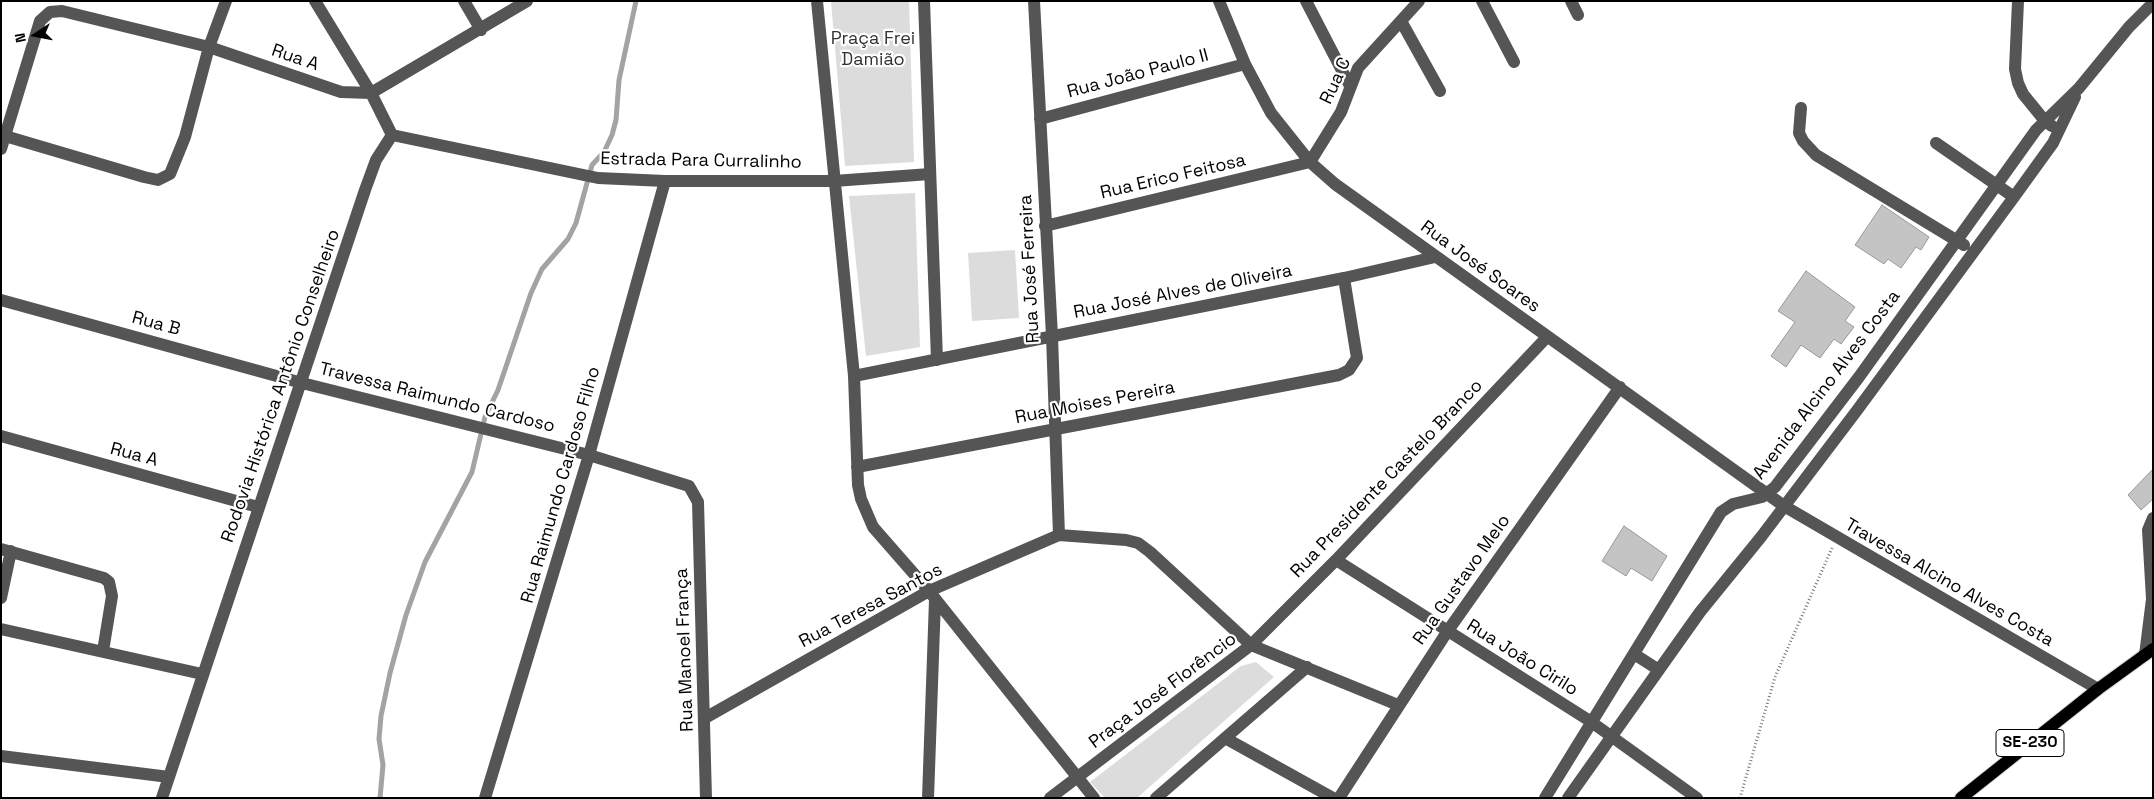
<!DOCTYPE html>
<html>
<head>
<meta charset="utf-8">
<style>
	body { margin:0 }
	#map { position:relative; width:2154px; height:799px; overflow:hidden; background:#fff; font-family:"Space Grotesk",sans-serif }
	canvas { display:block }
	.frame { position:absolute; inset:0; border:2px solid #000; pointer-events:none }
	.north { position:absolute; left:10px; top:10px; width:50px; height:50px; -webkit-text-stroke:4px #fff; paint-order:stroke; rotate:259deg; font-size:14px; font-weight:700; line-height:20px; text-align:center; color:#000 }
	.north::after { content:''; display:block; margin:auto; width:18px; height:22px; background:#000; clip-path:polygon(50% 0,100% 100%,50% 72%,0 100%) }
</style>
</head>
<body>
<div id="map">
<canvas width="2154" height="799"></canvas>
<div class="frame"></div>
<div class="north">N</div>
</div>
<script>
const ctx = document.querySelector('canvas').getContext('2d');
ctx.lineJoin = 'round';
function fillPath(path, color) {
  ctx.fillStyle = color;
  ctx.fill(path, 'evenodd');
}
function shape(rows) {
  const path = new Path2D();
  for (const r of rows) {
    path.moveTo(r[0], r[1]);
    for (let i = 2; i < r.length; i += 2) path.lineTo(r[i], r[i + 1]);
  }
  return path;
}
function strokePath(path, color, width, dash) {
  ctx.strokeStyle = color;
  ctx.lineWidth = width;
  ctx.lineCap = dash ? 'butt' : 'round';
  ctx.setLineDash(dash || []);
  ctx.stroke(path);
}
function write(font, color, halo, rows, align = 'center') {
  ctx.font = font + ' "Space Grotesk",sans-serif';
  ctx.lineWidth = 4.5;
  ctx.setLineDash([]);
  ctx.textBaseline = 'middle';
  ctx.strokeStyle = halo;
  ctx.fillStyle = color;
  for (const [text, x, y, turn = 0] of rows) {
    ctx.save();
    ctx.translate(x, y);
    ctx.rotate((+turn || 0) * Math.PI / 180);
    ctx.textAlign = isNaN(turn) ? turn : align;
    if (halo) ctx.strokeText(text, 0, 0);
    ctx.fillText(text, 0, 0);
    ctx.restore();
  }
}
const green = shape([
	[831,1,909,1,914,162,845,166],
	[915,193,920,347,866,356,849,196],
	[1015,250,1019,318,972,321,968,253],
	[1256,662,1274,677,1137,798,1105,798,1090,782,1241,666]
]);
const stream = shape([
	[380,798,383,765,379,739,381,716,390,673,406,615,425,562,472,472,485,417,498,390,531,293,542,269,568,239,576,223,592,165,604,152,612,135,616,120,619,80,636,1]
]);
const building = shape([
	[1882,205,1929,237,1921,250,1916,247,1901,268,1888,259,1884,264,1855,245,1882,205],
	[1806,271,1855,307,1845,321,1854,327,1841,344,1834,339,1820,358,1801,345,1786,367,1771,356,1795,322,1778,311,1806,271],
	[2153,469,2153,499,2141,510,2128,495,2153,469],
	[1624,526,1667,556,1652,581,1631,568,1626,576,1602,561,1624,526]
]);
const path = shape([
	[1740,798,1775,677,1832,548]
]);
const minor = shape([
	[315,1,371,93,392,135],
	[464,1,481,30],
	[817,1,854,376,858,485,861,499,873,527,929,591,1094,798],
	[924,1,937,360],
	[1034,1,1052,336,1059,535],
	[1219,1,1245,64,1271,113,1310,162,1335,184,1784,506,2098,689],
	[1306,1,1350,86],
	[1482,1,1514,62],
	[1571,1,1578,15],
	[2018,1,2015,69,2018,83,2023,94,2045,121,2052,126],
	[1401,21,1440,91],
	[1801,108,1799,133,1803,141,1816,155,1964,245],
	[1040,119,1245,64],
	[392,135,598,178,665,181,834,181,930,174],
	[5,136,144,177,158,180,170,174,185,137,209,47,226,1],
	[1936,143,2014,197],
	[1,149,40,21,50,12,62,11,209,47,341,92,371,93,527,1],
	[1045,226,1310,162,1341,112,1358,68,1419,1],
	[1,300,302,383,589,455,689,486,698,502,706,798],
	[854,376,1344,278,1435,257],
	[1,436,258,507],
	[857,467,1339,375,1349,370,1357,358,1344,278],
	[1,549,104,578,109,582,112,596,103,651],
	[1336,560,1590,721,1697,798],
	[1,598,11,551],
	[1,629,202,674],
	[1634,654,1659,670],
	[2145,655,2152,599,2148,530,2153,518],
	[705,718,929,591,1059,535,1126,540,1138,543,1150,552,1251,645,1398,705],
	[1225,738,1333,798],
	[1,756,169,777],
	[162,798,365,190,376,160,392,135],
	[485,798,589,455,665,181],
	[928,798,935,600],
	[1050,798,1251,645,1336,560,1547,337],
	[1156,798,1307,667],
	[1339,798,1447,632,1620,387],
	[1545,798,1721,512,1733,504,1762,497,1775,487,1859,377,2036,130,2079,88,2129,27,2153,3],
	[1568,798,1700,612,1761,537,1858,409,2014,197,2053,143,2075,97]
]);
const major = shape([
	[1961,798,2098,689,2153,649]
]);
const shields = [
	[2030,743,68]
];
const shieldNames = [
	["SE-230",2030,743]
];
const parkNames = [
	["Praça Frei",873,39],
	["Damião",873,60]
];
const streetNames = [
	["Rua A",295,58,19],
	["Rua João Paulo II",1138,74,-15],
	["Rua C",1336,81,-65],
	["Estrada Para Curralinho",701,161,1],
	["Rua Erico Feitosa",1173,177,-13],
	["Rua José Soares",1480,267,36],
	["Rua José Ferreira",1030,269,-93],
	["Rua José Alves de Oliveira",1183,292,-11],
	["Rua B",156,324,15],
	["Avenida Alcino Alves Costa",1827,385,-53],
	["Rodovia Histórica Antônio Conselheiro",281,386,-71],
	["Travessa Raimundo Cardoso",437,398,14],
	["Rua Moises Pereira",1095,403,-11],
	["Rua A",134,455,15],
	["Rua Presidente Castelo Branco",1387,479,-46],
	["Rua Raimundo Cardoso Filho",561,485,-74],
	["Rua Gustavo Melo",1462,580,-55],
	["Travessa Alcino Alves Costa",1949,583,30],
	["Rua Teresa Santos",871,606,-28],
	["Rua Manoel França",685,650,-92],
	["Rua João Cirilo",1522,658,32],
	["Praça José Florêncio",1163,691,-37]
];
fillPath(green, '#dcdcdc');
strokePath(stream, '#a3a3a3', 5);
fillPath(building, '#c4c4c4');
strokePath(building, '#999', 1);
strokePath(major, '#dbdbdb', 14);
strokePath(path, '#777', 3, [1, 2.5]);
strokePath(minor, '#555', 12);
strokePath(major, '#000', 12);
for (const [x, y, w] of shields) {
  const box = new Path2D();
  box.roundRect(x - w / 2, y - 13.5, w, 27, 4);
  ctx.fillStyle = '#fff';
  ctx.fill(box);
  strokePath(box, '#000', 1);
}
write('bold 16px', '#000', null, shieldNames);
write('18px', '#333', '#fff', parkNames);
write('18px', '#000', '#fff', streetNames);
</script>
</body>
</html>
